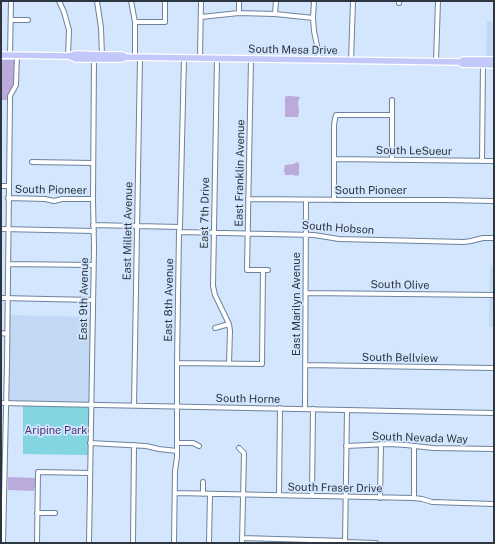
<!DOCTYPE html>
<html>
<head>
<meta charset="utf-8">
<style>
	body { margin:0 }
	#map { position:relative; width:495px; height:544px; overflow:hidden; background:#d3e6fd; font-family:"Public Sans",sans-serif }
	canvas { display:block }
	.frame { position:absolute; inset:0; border:2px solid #2c3540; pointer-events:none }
</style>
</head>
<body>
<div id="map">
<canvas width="495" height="544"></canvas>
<div class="frame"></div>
</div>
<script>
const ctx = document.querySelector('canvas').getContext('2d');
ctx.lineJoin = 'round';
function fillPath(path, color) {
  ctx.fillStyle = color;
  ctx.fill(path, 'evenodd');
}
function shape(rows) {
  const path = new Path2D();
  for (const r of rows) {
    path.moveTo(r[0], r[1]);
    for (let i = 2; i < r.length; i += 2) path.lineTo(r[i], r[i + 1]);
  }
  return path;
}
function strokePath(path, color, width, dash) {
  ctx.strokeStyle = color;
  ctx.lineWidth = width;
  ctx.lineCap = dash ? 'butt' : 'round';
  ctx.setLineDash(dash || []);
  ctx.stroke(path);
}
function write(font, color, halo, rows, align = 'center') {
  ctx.font = font + ' "Public Sans",sans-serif';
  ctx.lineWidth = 3.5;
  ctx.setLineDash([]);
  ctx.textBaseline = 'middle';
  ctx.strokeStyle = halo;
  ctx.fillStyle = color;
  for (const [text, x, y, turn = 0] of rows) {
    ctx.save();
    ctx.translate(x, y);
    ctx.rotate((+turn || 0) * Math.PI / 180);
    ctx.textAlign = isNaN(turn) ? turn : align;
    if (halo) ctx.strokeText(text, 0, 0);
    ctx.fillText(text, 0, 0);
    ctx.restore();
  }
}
const built = shape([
	[487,21,494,22,494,58,486,58],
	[490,265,494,265,494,327,489,327],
	[7,315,93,317,91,405,6,403]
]);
const green = shape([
	[1,60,13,60,14,61,14,84,9,94,8,100,1,100],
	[287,96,291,96,300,97,298,102,299,112,298,117,285,117,285,97],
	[297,162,299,163,299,175,296,176,294,175,285,175,284,170,285,165,293,164],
	[8,477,35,478,35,488,34,488,34,491,8,490]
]);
const water = shape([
	[23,406,87,407,89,409,88,455,23,454]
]);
const minor = shape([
	[59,1,64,12,69,30,68,56],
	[97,1,101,28,102,56],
	[131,1,135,22,135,57],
	[314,1,313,18,314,31,320,60],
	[399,3,399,1],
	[239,13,239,1],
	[275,14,276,1],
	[201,17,239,13,275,14,304,17,313,18],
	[11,20,28,20],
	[135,22,165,22,165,1],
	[10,55,11,1],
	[200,58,201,1],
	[217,59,213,286,215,295,229,324,230,331,229,364],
	[251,59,247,270,268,270],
	[351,61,353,1],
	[436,62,438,1],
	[334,159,494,161],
	[392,160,392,100],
	[482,161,483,64],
	[32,162,93,163],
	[1,186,9,186],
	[8,198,45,199,54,201,62,199,93,199],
	[248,199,361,200,445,200,494,201],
	[334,200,334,125,335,119,336,115,392,115],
	[93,225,180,227],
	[1,229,94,231],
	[179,232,314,235,339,239,464,242,471,241,483,238,494,238],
	[8,264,93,265],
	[306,293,494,295],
	[1,298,93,300],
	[215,328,229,324],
	[1,333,7,334],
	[177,363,262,364,263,270],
	[305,365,494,368],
	[1,403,494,413],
	[134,405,140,57],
	[305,409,306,200],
	[90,443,146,446,159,449,177,451],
	[177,443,193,443,199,446],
	[346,446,389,444,406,445,433,448,494,449],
	[239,448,244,453,242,543],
	[175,493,414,498,422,499,432,502,494,504],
	[203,494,203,482],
	[279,495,280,408],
	[312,496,313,409],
	[380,498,381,444],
	[414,498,414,446],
	[37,513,55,513],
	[242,538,345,541],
	[345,542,376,543],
	[3,543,7,364,10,100,10,96,16,85,17,55],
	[37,543,38,472,90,473],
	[89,543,94,248,93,199,94,57],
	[133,543,134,445],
	[174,543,175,471,177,457,177,363,179,232,180,227,184,58],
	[209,543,210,494],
	[345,543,347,410]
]);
const major = shape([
	[1,55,68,56,76,54,102,55,122,55,126,57,460,62,463,60,494,60],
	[69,56,76,59,122,59,126,57],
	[460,62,462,64,494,65]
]);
const streetNames = [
	["South Mesa Drive",293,50,1],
	["South LeSueur",414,151,1],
	["East Franklin Avenue",240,173,-89],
	["South Pioneer",51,190,1],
	["South Pioneer",371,191],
	["East 7th Drive",205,213,-89],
	["South Hobson",338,228,4],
	["East Millett Avenue",128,231,-89],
	["South Olive",400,285,1],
	["East 9th Avenue",84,299,-89],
	["East 8th Avenue",169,300,-89],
	["East Marilyn Avenue",297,304,-90],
	["South Bellview",400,358,1],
	["South Horne",248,399,1],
	["South Nevada Way",420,438,2],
	["South Fraser Drive",335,488,1]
];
const parkNames = [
	["Aripine Park",56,431]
];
fillPath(built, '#c2d8f4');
fillPath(green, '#bbaadc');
fillPath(water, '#83d5e0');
strokePath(minor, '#6d839d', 6);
strokePath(major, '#fff', 8);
strokePath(minor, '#fff', 4);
strokePath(major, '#c2c9fa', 5.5);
write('11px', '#2c3540', '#d3e6fd', streetNames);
write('11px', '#4d3375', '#d3e6fd', parkNames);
</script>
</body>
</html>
